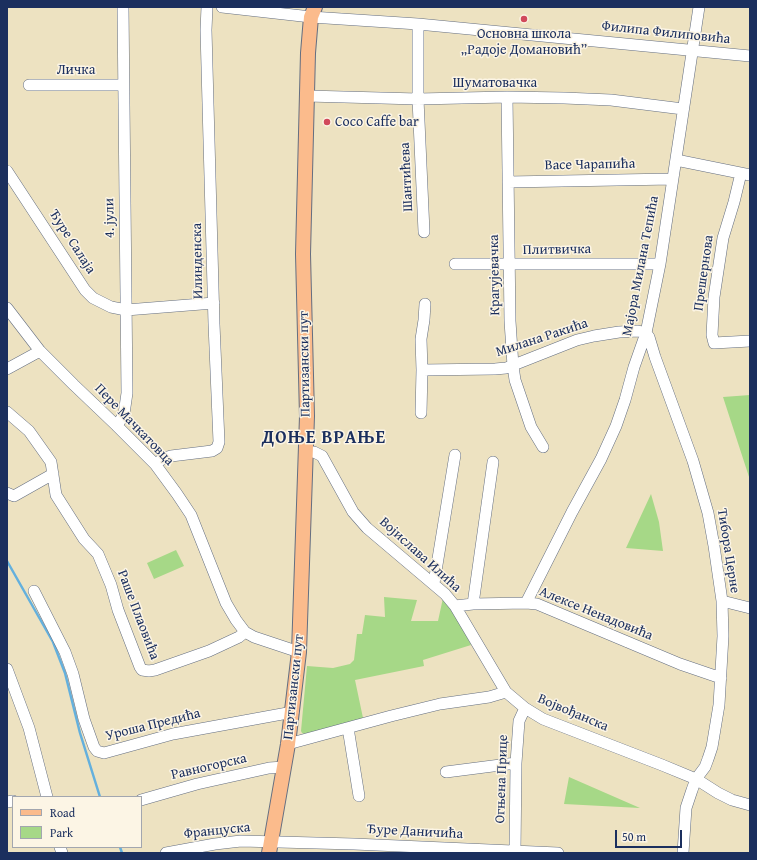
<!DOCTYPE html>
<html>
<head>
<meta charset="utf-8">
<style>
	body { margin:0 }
	#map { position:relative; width:757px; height:860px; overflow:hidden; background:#ede2c1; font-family:"Gentium Book Plus",serif }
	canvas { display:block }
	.frame { position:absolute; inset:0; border:8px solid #1b2f5e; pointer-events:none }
	.legend { position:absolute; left:12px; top:796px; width:130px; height:52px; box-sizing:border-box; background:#fcf5e5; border:1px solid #a2a6af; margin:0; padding:5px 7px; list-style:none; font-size:12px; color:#1b2f5e }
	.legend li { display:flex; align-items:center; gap:8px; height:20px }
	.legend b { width:20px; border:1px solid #a2a6af }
	.scale { position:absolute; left:615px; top:830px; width:67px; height:18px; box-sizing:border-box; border:2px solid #1b2f5e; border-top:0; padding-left:5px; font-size:12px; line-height:14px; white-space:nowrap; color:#1b2f5e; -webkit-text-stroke:3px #fcf5e5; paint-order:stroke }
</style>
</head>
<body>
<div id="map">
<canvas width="757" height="860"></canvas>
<div class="frame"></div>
<ul class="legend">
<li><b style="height:5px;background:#fbbb8c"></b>Road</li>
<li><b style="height:11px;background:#a6d887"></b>Park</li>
</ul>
<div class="scale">50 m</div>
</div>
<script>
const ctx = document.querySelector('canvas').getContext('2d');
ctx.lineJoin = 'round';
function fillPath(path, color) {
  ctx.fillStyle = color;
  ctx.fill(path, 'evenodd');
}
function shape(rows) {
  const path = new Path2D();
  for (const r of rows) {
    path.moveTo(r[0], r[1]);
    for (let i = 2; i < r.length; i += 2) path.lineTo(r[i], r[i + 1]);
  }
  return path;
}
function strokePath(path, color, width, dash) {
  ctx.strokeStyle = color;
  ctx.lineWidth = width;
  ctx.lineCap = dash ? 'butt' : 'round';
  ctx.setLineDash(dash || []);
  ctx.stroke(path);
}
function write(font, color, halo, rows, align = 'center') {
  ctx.font = font + ' "Gentium Book Plus",serif';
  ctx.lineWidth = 3;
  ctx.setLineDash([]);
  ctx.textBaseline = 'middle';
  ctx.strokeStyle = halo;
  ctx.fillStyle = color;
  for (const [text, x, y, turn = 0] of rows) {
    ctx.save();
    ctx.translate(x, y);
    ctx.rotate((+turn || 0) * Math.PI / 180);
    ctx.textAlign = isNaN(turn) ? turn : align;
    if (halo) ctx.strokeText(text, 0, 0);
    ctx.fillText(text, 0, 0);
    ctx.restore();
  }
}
const green = shape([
	[750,395,750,480,723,397],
	[651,494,659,522,663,551,626,548],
	[176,550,184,566,154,579,147,563],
	[384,597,417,600,411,621,438,621,443,598,451,605,471,645,423,660,424,666,355,680,363,718,307,735,302,733,301,731,307,666,333,668,350,664,354,660,357,634,362,634,365,615,385,617],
	[569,777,640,808,564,804]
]);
const stream = shape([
	[7,561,53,642,65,673,80,733,100,797],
	[120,847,122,853]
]);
const minor = shape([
	[222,7,311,17,418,24,750,56],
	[418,24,418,99,424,232],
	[29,85,123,85],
	[307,96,418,99,507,97,564,98,611,100,683,109],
	[507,97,510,321,513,366,515,380,531,427,543,447],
	[676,160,750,175],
	[7,171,85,290,93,298,111,307,126,310,214,303],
	[741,173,734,202,723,238,714,297,712,335,714,343,750,341],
	[508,182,672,179],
	[455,264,660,264],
	[7,308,40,351,74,385,117,426,155,464,177,494,191,515,226,603,236,620,245,632,254,637,299,652],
	[7,369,40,351],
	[422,370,495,369,506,368,577,340,594,336,619,332,638,331,646,333,649,337,655,357,693,461,708,513,714,546,722,601,723,636,719,705,712,747,708,759,705,767,696,779,692,790,686,808,683,853],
	[7,412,29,431,51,462,56,495,84,539,98,554,111,585,118,610,140,667,142,670,149,671,155,670,209,651,239,637,245,632],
	[421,413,422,370,421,339,424,320,425,304],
	[117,426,124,414,127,393,123,7],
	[306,452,314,452,322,456,353,512,367,528,445,594,455,606,506,692,525,708,543,719,662,765,696,779,718,793,732,800,750,805],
	[155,464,164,458,171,456,212,451,217,448,219,442,214,324,206,30,207,7],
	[7,493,14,496,53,474],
	[434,583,455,455],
	[34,591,65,652,73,674,84,719,94,747,97,751,104,753,173,734,293,712],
	[722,601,750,608],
	[526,603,572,512,601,459,616,426,625,400,634,367,646,333,660,264,699,7],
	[473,604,493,462],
	[455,606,473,604,526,603,537,604,680,664,721,678],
	[7,669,29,728,47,797],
	[348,728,359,796],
	[288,744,391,716,440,704,489,697,506,692],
	[446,772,516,763],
	[141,800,197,784,269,768,284,767],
	[7,802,13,801],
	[60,847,62,853],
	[515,852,516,763,519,721,525,708],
	[166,853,215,844,241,841,354,844,558,853]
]);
const major = shape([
	[269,853,288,744,299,652,307,416,303,254,308,53,311,17,315,7]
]);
const markers = [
	[524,19,4,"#d1495b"],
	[327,122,4,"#d1495b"]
];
const streetNames = [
	["Филипа Филиповића",666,33,6],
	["Личка",76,70],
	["Шуматовачка",495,83],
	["Васе Чарапића",590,165,-1],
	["Шантићева",407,177,-93],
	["4. јули",110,218,-91],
	["Ђуре Салаја",72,242,57],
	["Плитвичка",557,250,-1],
	["Илинденска",198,261,-91],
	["Мајора Милана Тепића",641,266,-79],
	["Прешернова",704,273,-82],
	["Крагујевачка",495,275,-91],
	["Милана Ракића",542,338,-18],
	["Партизански пут",305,364,-91],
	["Пере Мачкатовца",134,425,46],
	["Тибора Церне",728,551,81],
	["Војислава Илића",420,555,42],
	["Алексе Ненадовића",596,614,22],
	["Раше Плаовића",138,615,69],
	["Партизански пут",294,687,-84],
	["Војвођанска",573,713,23],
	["Уроша Предића",153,725,-14],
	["Равногорска",209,767,-13],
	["Огњена Прице",502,779,-88],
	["Француска",217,831,-6],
	["Ђуре Даничића",415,832,3]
];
const poiNames = [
	["Основна школа",524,34],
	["„Радоје Домановић”",524,50],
	["Coco Caffe bar",335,122,"left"]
];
const districtNames = [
	["ДОЊЕ ВРАЊЕ",324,438]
];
fillPath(green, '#a6d887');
strokePath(stream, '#64b0dd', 2.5);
strokePath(minor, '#646e81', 12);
strokePath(major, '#646e81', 16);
strokePath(minor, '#fff', 11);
strokePath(major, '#fbbb8c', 14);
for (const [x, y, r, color] of markers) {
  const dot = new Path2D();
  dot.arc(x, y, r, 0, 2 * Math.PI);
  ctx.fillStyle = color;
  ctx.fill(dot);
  strokePath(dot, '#fcf5e5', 1.5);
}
write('14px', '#1b2f5e', '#fcf5e5', streetNames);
write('14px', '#1b2f5e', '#fcf5e5', poiNames);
ctx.letterSpacing = '1px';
write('bold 18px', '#1b2f5e', '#fcf5e5', districtNames);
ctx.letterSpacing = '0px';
</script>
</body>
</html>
